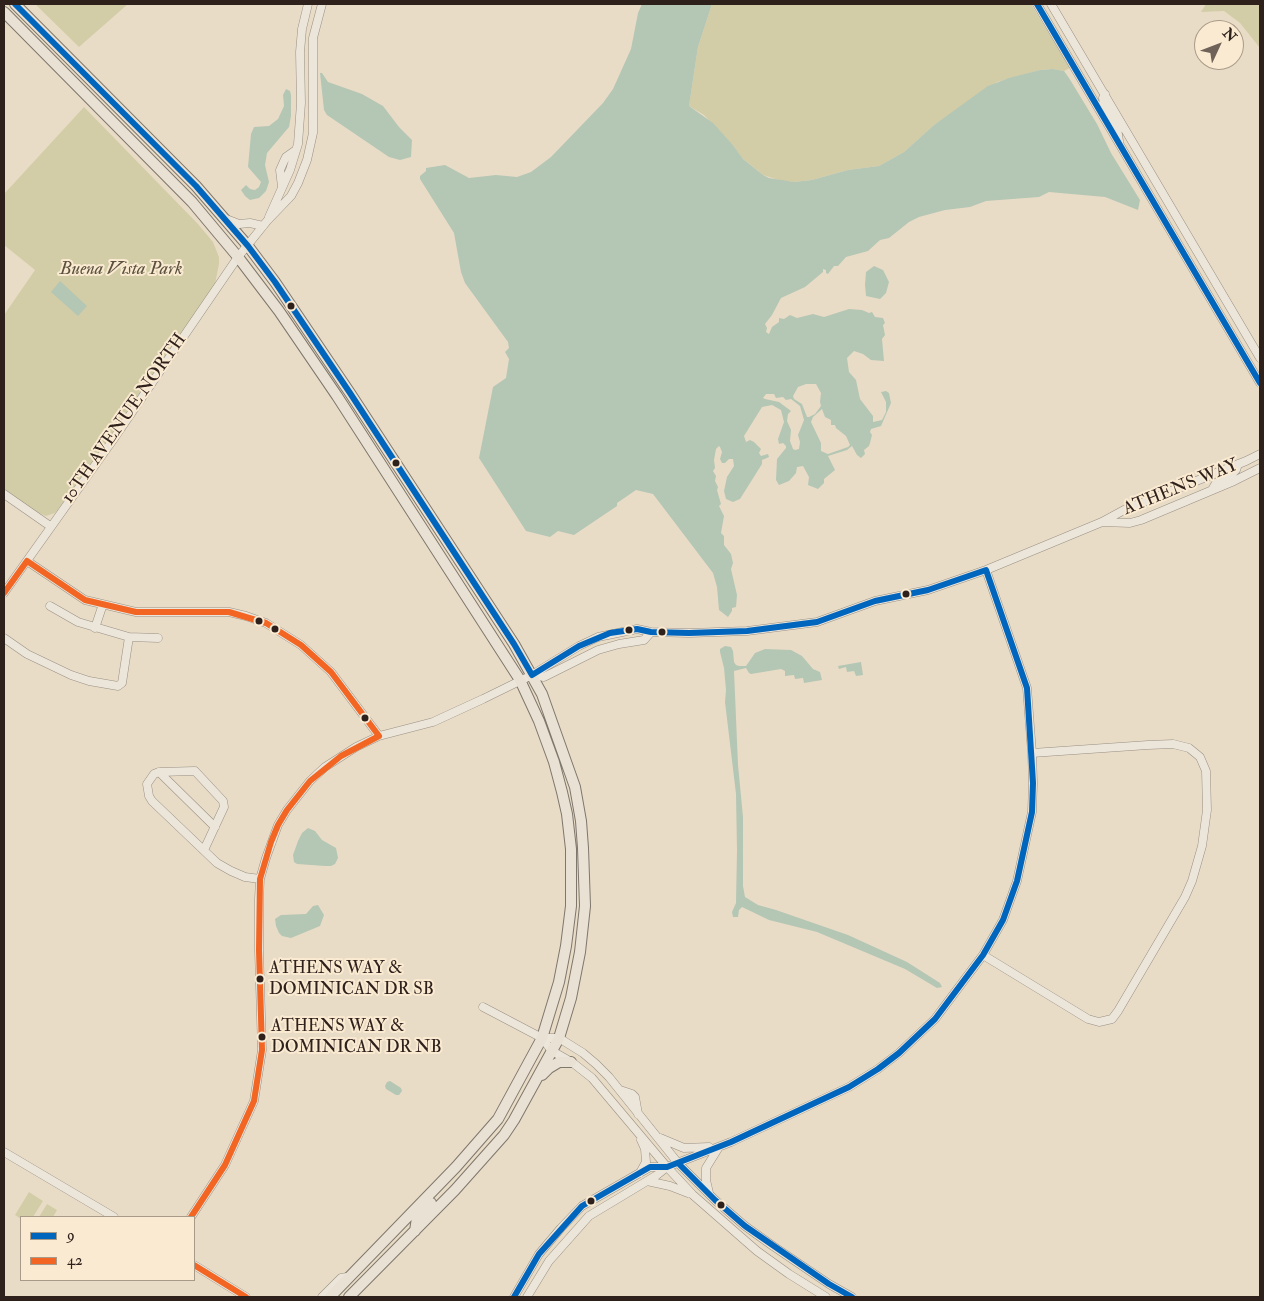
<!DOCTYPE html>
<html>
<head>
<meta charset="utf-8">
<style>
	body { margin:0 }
	#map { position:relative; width:1264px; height:1301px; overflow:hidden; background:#e9dcc6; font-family:"IM FELL Double Pica",serif }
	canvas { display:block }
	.frame { position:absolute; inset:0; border:5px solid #2e211c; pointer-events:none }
	.legend { position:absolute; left:20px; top:1216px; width:175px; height:65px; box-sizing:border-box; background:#faead1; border:1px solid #a89a89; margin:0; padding:6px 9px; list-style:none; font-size:15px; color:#2e211c }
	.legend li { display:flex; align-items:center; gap:10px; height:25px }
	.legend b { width:25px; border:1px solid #a89a89 }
	.north { position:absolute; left:1194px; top:20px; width:50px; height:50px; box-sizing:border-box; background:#faead1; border:1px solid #a89a89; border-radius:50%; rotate:47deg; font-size:14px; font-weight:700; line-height:20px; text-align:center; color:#2e211c }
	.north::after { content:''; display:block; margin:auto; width:18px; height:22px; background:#6f6258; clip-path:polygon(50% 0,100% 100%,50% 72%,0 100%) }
</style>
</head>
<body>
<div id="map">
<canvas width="1264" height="1301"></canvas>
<div class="frame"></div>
<ul class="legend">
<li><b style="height:6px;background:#0065bd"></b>9</li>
<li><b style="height:6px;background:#f26522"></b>42</li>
</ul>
<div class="north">N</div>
</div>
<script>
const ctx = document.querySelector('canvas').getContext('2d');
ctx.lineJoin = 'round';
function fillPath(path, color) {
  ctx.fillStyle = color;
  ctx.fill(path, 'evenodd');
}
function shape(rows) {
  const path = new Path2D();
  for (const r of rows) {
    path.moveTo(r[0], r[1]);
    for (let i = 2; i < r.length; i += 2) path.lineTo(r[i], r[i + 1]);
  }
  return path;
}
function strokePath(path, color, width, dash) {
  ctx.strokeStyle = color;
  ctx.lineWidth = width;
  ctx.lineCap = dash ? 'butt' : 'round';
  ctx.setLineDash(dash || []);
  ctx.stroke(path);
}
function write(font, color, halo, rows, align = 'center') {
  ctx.font = font + ' "IM FELL Double Pica",serif';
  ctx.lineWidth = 4;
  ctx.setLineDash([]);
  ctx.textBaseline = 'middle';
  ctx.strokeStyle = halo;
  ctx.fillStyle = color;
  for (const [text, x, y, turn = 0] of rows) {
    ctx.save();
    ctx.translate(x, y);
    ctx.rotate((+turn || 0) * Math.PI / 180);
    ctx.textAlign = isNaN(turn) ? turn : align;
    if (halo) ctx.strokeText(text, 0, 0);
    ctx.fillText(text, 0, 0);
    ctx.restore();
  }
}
const green = shape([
	[35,4,128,4,79,47],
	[712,4,1031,4,1070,68,1064,71,1053,69,1040,70,997,82,934,125,904,152,879,166,848,170,812,180,794,182,782,181,763,175,742,158,733,145,704,115,689,106,698,47],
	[1206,4,1260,4,1260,48,1240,23,1224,11,1201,12],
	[84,107,198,224,213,242,219,257,219,264,215,284,177,342,62,504,55,513,46,516,34,511,4,489,4,315,35,270,4,245,4,194],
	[29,1192,43,1201,33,1217,21,1217,21,1219,15,1215],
	[47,1204,57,1210,53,1217,39,1217]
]);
const water = shape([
	[642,4,712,4,698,47,689,106,713,123,733,145,743,159,763,175,769,178,794,182,812,180,848,170,879,166,904,152,934,125,988,86,1009,78,1040,70,1053,69,1064,71,1069,78,1097,124,1111,153,1140,200,1138,210,1105,197,1049,192,1039,197,986,201,970,207,945,210,919,217,909,222,889,238,880,240,868,251,846,257,838,266,834,266,828,274,826,273,826,270,823,269,823,272,805,287,781,298,772,315,765,324,767,328,766,332,769,334,772,327,779,322,779,318,784,319,790,315,797,318,813,314,824,317,849,309,862,310,869,313,872,312,875,317,883,318,885,323,883,325,885,335,882,339,884,361,871,360,863,354,854,351,847,358,849,372,856,380,860,399,873,416,873,422,882,420,886,412,886,402,881,392,886,391,889,393,891,403,881,426,871,429,870,432,872,435,870,443,869,446,864,450,865,454,861,458,857,455,852,446,847,450,828,456,835,470,824,479,824,483,818,489,808,485,809,477,803,466,797,467,796,473,789,481,779,485,776,480,777,459,786,448,786,446,783,443,779,444,778,439,784,422,781,410,772,405,762,407,744,436,746,442,750,440,754,442,761,449,759,453,761,456,768,454,769,457,762,460,762,464,740,499,733,502,726,499,724,491,727,477,734,466,733,459,729,459,725,463,722,463,720,459,722,452,720,447,719,446,716,449,714,460,715,468,713,471,716,476,715,481,718,487,717,490,721,504,719,506,724,516,721,533,724,536,724,545,731,554,733,563,731,569,737,595,736,607,732,608,732,611,728,617,719,610,717,587,713,573,653,494,636,490,617,503,617,506,574,535,558,531,550,537,526,531,479,458,493,387,506,378,509,359,505,352,509,348,508,342,465,283,461,272,454,233,420,179,420,176,426,171,426,168,445,165,469,178,496,175,517,177,531,172,551,157,603,103,613,89,631,49,638,13],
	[806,384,816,384,821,393,820,402,821,406,815,414,809,417,807,417,802,404,794,399,793,396,798,387],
	[766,394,774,394,776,398,783,397,786,400,791,399,800,406,804,420,798,435,800,442,799,449,795,450,793,449,790,441,791,430,787,421,788,414,791,411,779,402,765,399,763,398],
	[822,409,825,417,831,420,831,425,835,425,836,428,846,436,850,445,848,447,828,454,821,451,821,443,811,422,813,417],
	[320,73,322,73,328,82,362,94,383,106,399,127,412,140,411,157,400,160,389,157,327,115,324,110],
	[286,89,290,91,291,95,291,116,289,127,267,153,265,165,269,182,266,191,259,198,250,200,245,196,241,190,246,185,250,189,255,190,259,187,261,182,248,167,251,134,254,127,269,126,278,119,284,106,283,95],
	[874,266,883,270,889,282,886,293,880,299,866,296,865,285,866,272],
	[60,281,87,306,78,316,51,292],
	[725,646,731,647,733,651,734,662,736,665,739,666,746,666,755,653,765,649,791,650,802,656,813,669,820,672,822,680,804,683,803,678,795,679,794,675,785,676,785,671,781,669,751,674,749,673,746,668,734,671,738,765,743,817,743,886,745,897,758,905,776,910,848,935,907,962,940,983,942,987,937,988,905,969,817,932,769,920,742,907,739,910,738,917,733,917,732,912,736,903,737,850,736,794,725,702,726,690,724,668,720,652,720,649],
	[861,662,863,675,856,676,854,671,847,672,846,667,839,669,838,666],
	[308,828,315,831,322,840,336,848,338,858,335,864,331,866,325,866,297,864,294,862,293,855,298,841,302,833],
	[318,905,324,915,320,926,291,938,282,936,279,933,276,926,275,919,281,915,306,914,313,906],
	[390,1081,401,1088,402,1091,399,1095,396,1095,386,1089,385,1086,387,1082]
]);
const minor = shape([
	[1037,4,1260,383],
	[1051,4,1260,358],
	[1105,94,1103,98,1104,105,1117,128,1119,141],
	[282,187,280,170,284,161,286,157,296,150],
	[269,217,290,170,298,144,301,103,300,52,302,29,308,4],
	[226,219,239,224,250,223,263,226],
	[1212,490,1216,483,1232,474,1236,470,1238,464],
	[4,494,50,526],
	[1102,522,1130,523,1141,520,1234,481,1260,468],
	[27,561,85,600,136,612,229,612,246,616,266,623,301,645,331,672,379,736],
	[4,593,115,437,238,257,267,221,291,196,298,183,307,160,313,133,313,38,322,4],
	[50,606,78,622,129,637],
	[95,628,103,604],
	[4,638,27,654,71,675,89,681,118,686,122,683,129,637,158,638],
	[532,675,544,677,598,650,619,644,644,640,651,632],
	[159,772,215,827],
	[204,850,224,807,223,801,195,771,159,772,154,774,147,784,149,796,152,801,217,863,231,871,245,877,260,879],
	[983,955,1088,1019,1099,1022,1112,1019,1118,1011,1185,897,1192,881,1202,846,1207,810,1206,771,1200,757,1189,748,1173,744,1148,745,1032,753],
	[483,1007,542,1038,552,1051,573,1063,592,1078,667,1167,693,1195,757,1251,789,1274,826,1297],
	[542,1038,559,1038,583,1053,596,1064,609,1077,678,1163,715,1200,745,1226,773,1246,829,1284,852,1297],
	[620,1090,632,1094,635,1097,638,1114],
	[660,1138,684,1148,709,1147],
	[4,1152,114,1217],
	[640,1173,646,1162,645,1149,641,1140],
	[647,1181,670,1186,688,1193],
	[709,1193,706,1180,706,1168,719,1147],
	[191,1217,225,1165,254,1101,262,1050,259,950,259,899,260,879,266,858,278,825,287,810,310,781,325,767,356,747,379,736,433,722,483,699,532,675,579,646,598,637,637,629,651,632,689,633,747,631,817,622,875,601,928,590,986,570,1102,522,1124,510,1246,461,1260,454],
	[194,1265,246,1297],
	[322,1297,341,1278,347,1277],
	[514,1297,539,1254,561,1228,582,1206,650,1167,667,1167,731,1142,849,1087,878,1069,899,1053,935,1019,983,955,1003,920,1017,881,1032,812,1033,783,1032,753,1027,688,986,570],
	[527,1297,549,1261,589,1216,657,1175,667,1167]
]);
const major = shape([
	[15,4,196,186,248,246,275,282,350,393,514,644,542,694,575,787,581,821,583,848,585,906,580,952,571,998,559,1038,514,1120,504,1135,455,1190,349,1297],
	[4,12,192,202,238,257,279,311,337,396,520,680,539,721,554,762,562,792,567,814,571,849,571,906,566,946,559,982,542,1038,498,1119,456,1167,330,1297],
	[542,1075,549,1068,559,1062,571,1062],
	[415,1231,417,1218,431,1203]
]);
const bus1 = shape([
	[15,4,196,186,248,246,275,282,350,393,514,644,532,675,579,646,610,633,637,629,651,632,689,633,747,631,817,622,875,601,928,590,986,570,1027,688,1033,783,1032,812,1017,881,1003,920,983,955,935,1019,899,1053,878,1069,849,1087,731,1142,667,1167,650,1167,582,1206,539,1254,514,1297],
	[1037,4,1260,383],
	[678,1163,715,1200,745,1226,829,1284,852,1297]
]);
const bus2 = shape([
	[4,593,27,561,85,600,136,612,229,612,266,623,301,645,331,672,379,736,341,756,310,781,287,810,278,825,271,842,260,879,259,950,262,1050,254,1101,225,1165,191,1217],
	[194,1265,246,1297]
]);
const markers = [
	[291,306,4.5,"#2e211c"],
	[396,463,4.5,"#2e211c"],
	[906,594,4.5,"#2e211c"],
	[259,621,4.5,"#2e211c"],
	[275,629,4.5,"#2e211c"],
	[629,630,4.5,"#2e211c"],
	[662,632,4.5,"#2e211c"],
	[365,718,4.5,"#2e211c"],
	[260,979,4.5,"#2e211c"],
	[262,1037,4.5,"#2e211c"],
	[591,1201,4.5,"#2e211c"],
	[721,1205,4.5,"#2e211c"]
];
const busNames = [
	["ATHENS WAY &",269,969],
	["DOMINICAN DR SB",269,990],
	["ATHENS WAY &",271,1027],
	["DOMINICAN DR NB",271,1048]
];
const parkNames = [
	["Buena Vista Park",121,270]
];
const streetNames = [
	["10TH AVENUE NORTH",125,419,-55],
	["ATHENS WAY",1181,488,-22]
];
fillPath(green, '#d2cda7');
fillPath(water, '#b4c6b4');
strokePath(minor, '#999083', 9);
strokePath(major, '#7f776c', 12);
strokePath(minor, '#ece5da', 8);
strokePath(major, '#e9e1d4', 10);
strokePath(bus1, '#0065bd', 6);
strokePath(bus2, '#f26522', 6);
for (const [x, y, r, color] of markers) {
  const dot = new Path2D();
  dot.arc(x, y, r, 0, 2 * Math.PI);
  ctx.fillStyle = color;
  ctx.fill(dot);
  strokePath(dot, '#faead1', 2);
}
write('17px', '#2e211c', '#faead1', busNames, 'left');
write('italic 18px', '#5a513e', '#faead1', parkNames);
write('18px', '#2e211c', '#faead1', streetNames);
</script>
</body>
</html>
